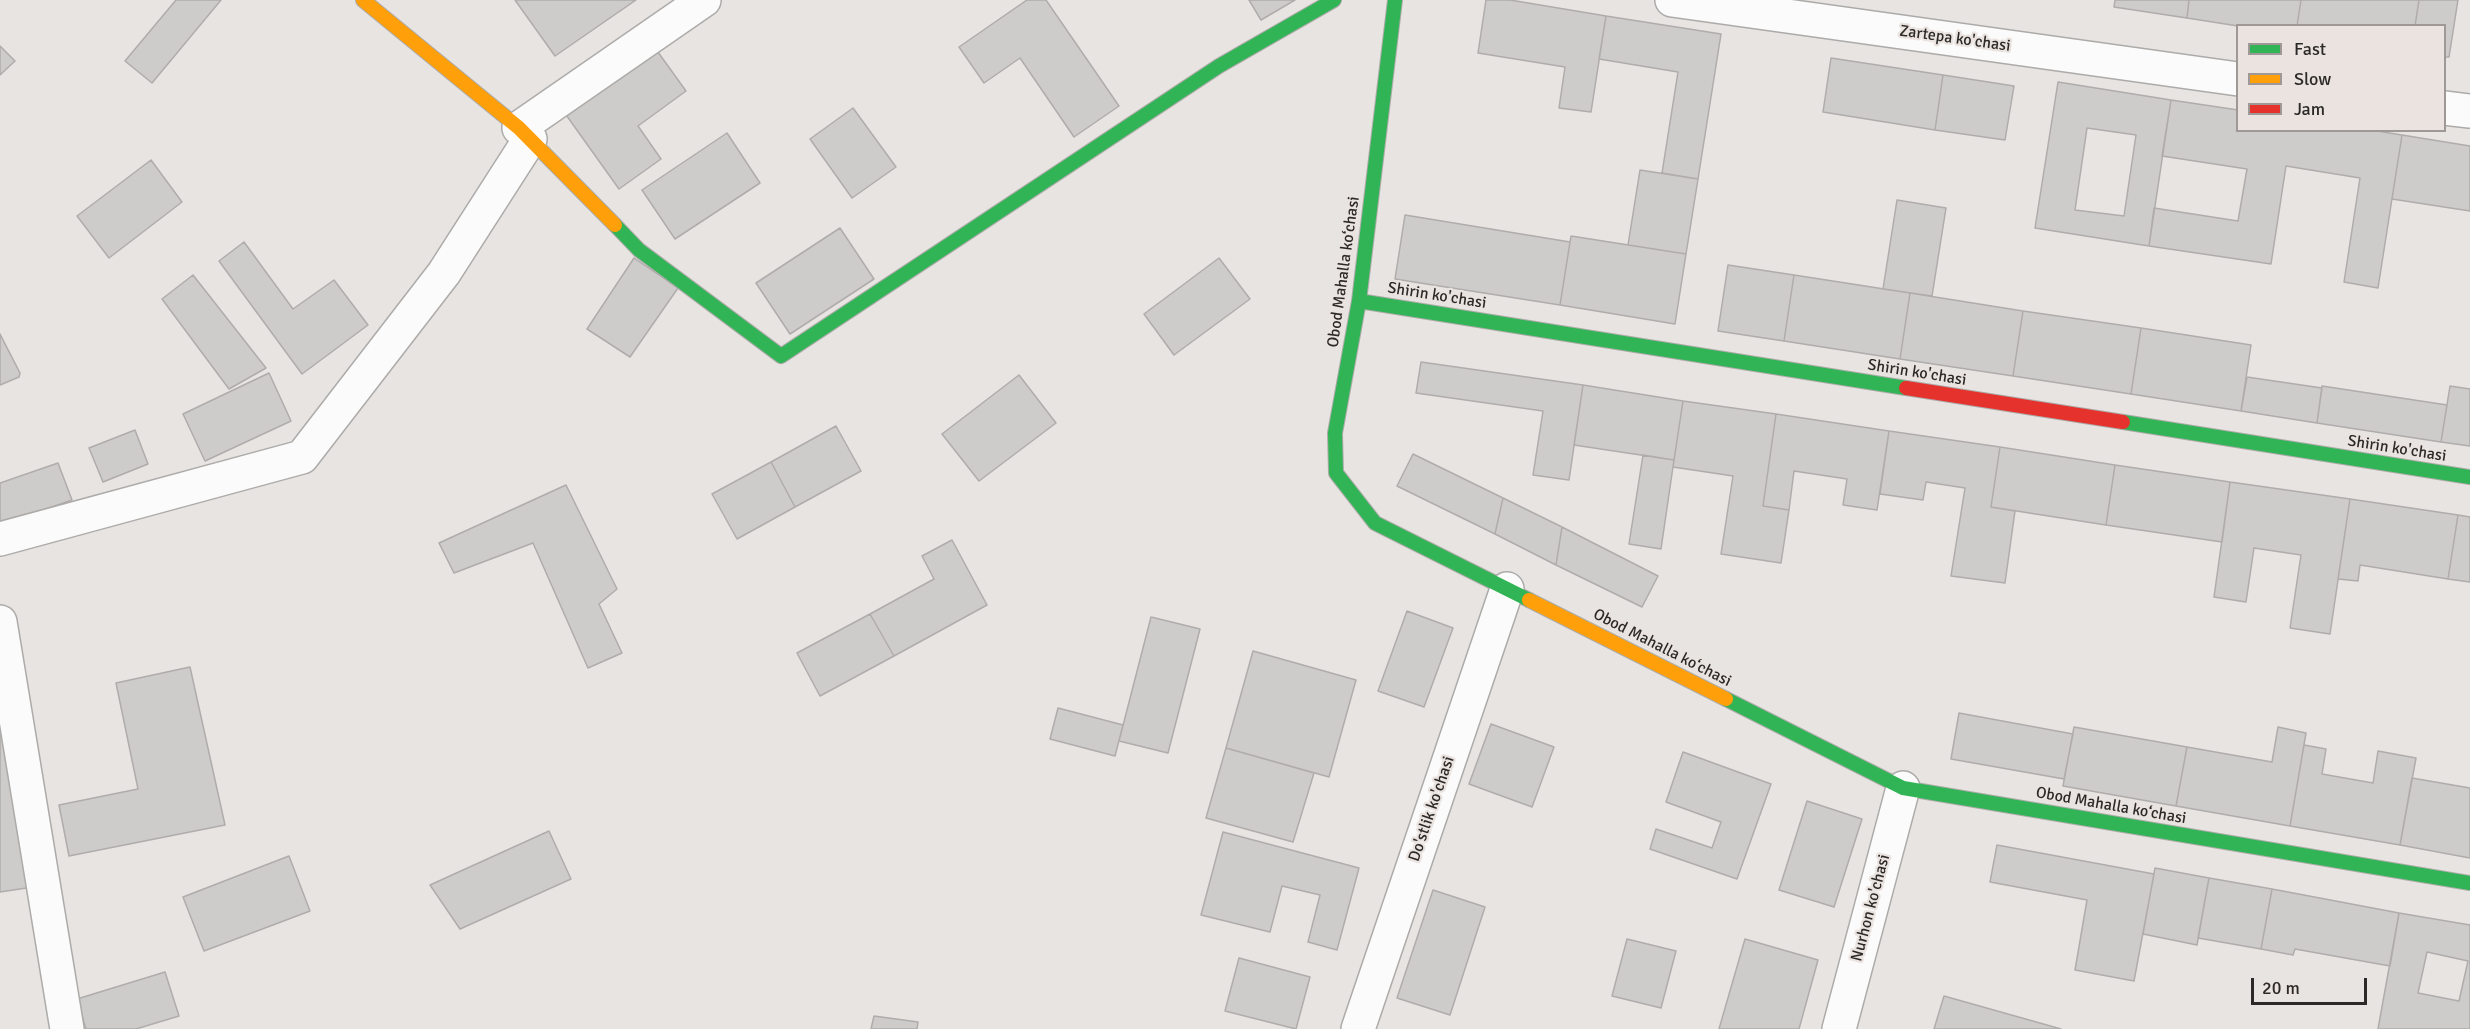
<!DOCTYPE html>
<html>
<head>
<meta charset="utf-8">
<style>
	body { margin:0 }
	#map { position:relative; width:2470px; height:1029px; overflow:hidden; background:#e7e4e2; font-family:Signika,sans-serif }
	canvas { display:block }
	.legend { position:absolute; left:2236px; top:24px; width:210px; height:108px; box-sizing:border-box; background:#eae3df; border:2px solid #9e9996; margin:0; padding:8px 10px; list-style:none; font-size:18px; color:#2c2a28 }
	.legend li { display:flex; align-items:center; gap:12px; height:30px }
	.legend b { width:30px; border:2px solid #9e9996 }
	.scale { position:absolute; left:2251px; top:978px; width:116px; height:27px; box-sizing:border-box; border:3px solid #2c2a28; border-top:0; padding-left:8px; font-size:18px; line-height:21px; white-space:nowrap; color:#2c2a28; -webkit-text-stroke:4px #eae3df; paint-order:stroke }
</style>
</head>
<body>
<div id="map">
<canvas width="2470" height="1029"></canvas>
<ul class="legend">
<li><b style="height:8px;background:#30b455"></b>Fast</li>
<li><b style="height:8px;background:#ff9f0a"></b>Slow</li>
<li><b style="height:8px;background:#e5322d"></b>Jam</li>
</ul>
<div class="scale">20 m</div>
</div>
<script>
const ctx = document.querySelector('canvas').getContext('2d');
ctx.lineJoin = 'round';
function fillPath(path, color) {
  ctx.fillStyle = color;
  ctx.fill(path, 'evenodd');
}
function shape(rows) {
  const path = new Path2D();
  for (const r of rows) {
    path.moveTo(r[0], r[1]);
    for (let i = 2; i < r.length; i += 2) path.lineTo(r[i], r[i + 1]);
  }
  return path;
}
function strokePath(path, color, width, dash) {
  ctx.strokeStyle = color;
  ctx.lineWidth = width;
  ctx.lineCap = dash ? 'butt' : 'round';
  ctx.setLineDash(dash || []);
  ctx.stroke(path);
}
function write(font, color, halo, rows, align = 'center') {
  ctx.font = font + ' Signika,sans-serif';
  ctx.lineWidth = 4.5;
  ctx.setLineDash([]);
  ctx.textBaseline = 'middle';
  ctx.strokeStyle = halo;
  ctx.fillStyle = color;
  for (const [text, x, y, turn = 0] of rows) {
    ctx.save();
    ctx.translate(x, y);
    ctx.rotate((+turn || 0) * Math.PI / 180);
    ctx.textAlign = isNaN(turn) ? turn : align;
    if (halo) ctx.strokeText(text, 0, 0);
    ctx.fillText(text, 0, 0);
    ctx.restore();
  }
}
const building = shape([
	[176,0,221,0,152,83,125,61,176,0],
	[515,0,636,0,555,56,515,0],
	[1027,0,1046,0,1119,106,1074,137,1020,58,984,83,959,47,1027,0],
	[1249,0,1295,0,1261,20,1249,0],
	[1486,0,1510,0,1606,16,1591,112,1559,108,1565,67,1478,53,1486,0],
	[2115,0,2189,0,2187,18,2114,7,2115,0],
	[2189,0,2301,0,2297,26,2238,26,2187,18,2189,0],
	[2301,0,2419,0,2415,26,2297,26,2301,0],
	[2419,0,2458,0,2449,57,2444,57,2444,26,2415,26,2419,0],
	[1606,16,1721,34,1698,179,1662,173,1678,72,1599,59,1606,16],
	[0,46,15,61,0,75,0,46],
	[655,48,686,91,638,126,661,159,619,189,564,112,655,48],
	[1831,58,1943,75,1935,130,1823,112,1831,58],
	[1943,75,2014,86,2005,140,1935,130,1943,75],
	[2058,82,2171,100,2149,246,2035,228,2058,82],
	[2087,128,2136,135,2124,216,2075,210,2087,128],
	[2171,100,2238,110,2238,130,2371,130,2402,135,2378,288,2344,282,2360,178,2286,166,2271,264,2149,246,2154,208,2238,221,2247,169,2162,156,2171,100],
	[853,108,896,167,852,198,810,139,853,108],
	[727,133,760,183,675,239,642,190,727,133],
	[2402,135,2470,146,2470,211,2392,199,2402,135],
	[151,160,182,202,109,258,77,216,151,160],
	[1640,170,1698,179,1686,254,1628,245,1640,170],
	[1897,200,1946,208,1932,296,1883,289,1897,200],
	[1405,215,1570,242,1560,305,1395,279,1405,215],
	[840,228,874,279,790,334,756,283,840,228],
	[1571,236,1686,254,1675,324,1560,305,1571,236],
	[244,242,293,309,334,280,368,325,302,374,219,261,244,242],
	[634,258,678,288,630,357,587,329,634,258],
	[1219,258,1250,299,1174,355,1144,314,1219,258],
	[1728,265,1794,275,1784,341,1718,331,1728,265],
	[193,275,266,368,229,389,162,299,193,275],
	[1794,275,1910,293,1900,359,1784,341,1794,275],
	[1910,293,2023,311,2013,376,1900,359,1910,293],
	[2023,311,2141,328,2131,394,2013,376,2023,311],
	[2141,328,2251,345,2241,411,2131,394,2141,328],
	[0,334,20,373,19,377,0,385,0,334],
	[1421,362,1583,385,1569,480,1533,475,1543,411,1416,393,1421,362],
	[269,373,291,421,205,461,183,414,269,373],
	[1019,375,1056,423,979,481,942,434,1019,375],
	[2247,377,2322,388,2317,423,2241,411,2247,377],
	[1583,385,1683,401,1674,460,1574,445,1583,385],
	[2322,386,2447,405,2441,442,2317,423,2322,386],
	[2450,386,2470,389,2470,446,2441,442,2450,386],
	[1683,401,1776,414,1763,506,1789,510,1781,563,1721,554,1733,476,1673,467,1683,401],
	[1776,414,1889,431,1877,510,1843,505,1847,479,1794,471,1789,510,1763,506,1776,414],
	[836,426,861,471,795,507,771,462,836,426],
	[135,430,148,464,103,482,89,448,135,430],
	[1889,431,2000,447,1991,507,2015,511,2005,583,1951,576,1965,488,1926,482,1923,500,1880,494,1889,431],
	[2000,447,2115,465,2106,525,1991,507,2000,447],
	[1413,454,1503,498,1495,534,1397,486,1413,454],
	[1643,455,1674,460,1661,549,1629,544,1643,455],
	[771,462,795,507,737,539,712,494,771,462],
	[58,463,72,500,0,525,0,483,58,463],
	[2115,465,2230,482,2222,542,2106,525,2115,465],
	[2230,482,2350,499,2330,634,2290,628,2301,555,2254,548,2246,602,2214,597,2230,482],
	[566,485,617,589,599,604,622,653,588,668,533,543,454,573,439,543,566,485],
	[1503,498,1562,527,1556,565,1495,534,1503,498],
	[2350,499,2458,515,2448,579,2360,565,2358,581,2338,579,2350,499],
	[2458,515,2470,517,2470,582,2448,579,2458,515],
	[1562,527,1658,576,1642,607,1556,565,1562,527],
	[952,540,987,605,894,656,870,614,934,579,922,556,952,540],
	[1407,611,1453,628,1424,707,1378,691,1407,611],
	[870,614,894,656,820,696,797,653,870,614],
	[1151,617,1200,629,1168,753,1119,741,1151,617],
	[1253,651,1356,680,1329,777,1226,748,1253,651],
	[190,667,225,825,69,856,59,805,138,789,116,683,190,667],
	[1058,708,1123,725,1115,756,1050,739,1058,708],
	[1959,713,2073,734,2064,779,1951,759,1959,713],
	[0,721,33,887,0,892,0,721],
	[1491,724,1554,747,1532,807,1469,784,1491,724],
	[2074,727,2187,747,2176,806,2063,786,2074,727],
	[2278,727,2306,733,2290,826,2176,806,2187,747,2272,762,2278,727],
	[2304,745,2326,749,2322,774,2373,783,2378,751,2416,758,2400,845,2290,826,2304,745],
	[1226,748,1314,773,1293,842,1206,818,1226,748],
	[1683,752,1771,784,1737,879,1650,849,1656,829,1712,848,1721,822,1666,802,1683,752],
	[2412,778,2470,788,2470,858,2400,845,2412,778],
	[1807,801,1862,819,1834,907,1779,890,1807,801],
	[549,831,571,879,460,929,430,885,549,831],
	[1223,832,1359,868,1337,950,1308,942,1320,895,1282,886,1270,932,1201,915,1223,832],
	[1997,845,2154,874,2134,981,2075,970,2087,900,1990,882,1997,845],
	[289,856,310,911,204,951,183,897,289,856],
	[2155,868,2209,878,2197,945,2143,934,2155,868],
	[2209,878,2272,889,2261,949,2198,938,2209,878],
	[2272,889,2399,913,2390,966,2295,949,2293,955,2261,949,2272,889],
	[1433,890,1485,907,1450,1015,1397,998,1433,890],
	[2399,913,2470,925,2470,1029,2378,1029,2399,913],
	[2427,952,2468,961,2459,1001,2418,993,2427,952],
	[1627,939,1676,951,1661,1008,1612,996,1627,939],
	[1745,939,1818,960,1799,1029,1719,1029,1745,939],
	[1239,958,1310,977,1296,1029,1225,1011,1239,958],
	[165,972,179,1016,136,1029,86,1029,77,999,165,972],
	[1944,996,2061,1029,1934,1029,1944,996],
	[874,1016,918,1022,917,1029,871,1029,874,1016]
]);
const street = shape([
	[1672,0,2238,79],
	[2444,108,2470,111],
	[519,128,704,0],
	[0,539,302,457,444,273,530,139],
	[0,622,67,1029],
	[1358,1029,1507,589],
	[1839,1029,1903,788]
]);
const fast = shape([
	[1395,0,1359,301,1335,433,1336,473,1375,523,1529,600],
	[615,225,639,250,781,356,1219,66,1334,0],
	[1359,301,1906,388],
	[2123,422,2470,477],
	[1726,699,1903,788,2470,883]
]);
const slow = shape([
	[363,0,519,128,615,225],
	[1529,600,1726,699]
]);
const jam = shape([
	[1906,388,2123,422]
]);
const streetNames = [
	["Zartepa ko'chasi",1955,39,8],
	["Obod Mahalla ko‘chasi",1344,272,-82],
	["Shirin ko'chasi",1437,296,9],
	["Shirin ko'chasi",1917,373,9],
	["Shirin ko'chasi",2397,449,9],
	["Obod Mahalla ko‘chasi",1662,648,27],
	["Obod Mahalla ko‘chasi",2111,806,10],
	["Do'stlik ko'chasi",1432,809,-71],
	["Nurhon ko'chasi",1871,908,-75]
];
fillPath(building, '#cecccb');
strokePath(building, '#afacab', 1.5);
strokePath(street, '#adaba9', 36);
strokePath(fast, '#adaba9', 16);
strokePath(slow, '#adaba9', 16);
strokePath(jam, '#adaba9', 16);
strokePath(street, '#fbfbfb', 33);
strokePath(fast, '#30b455', 14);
strokePath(slow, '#ff9f0a', 14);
strokePath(jam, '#e5322d', 14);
write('16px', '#2c2a28', '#eae3df', streetNames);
</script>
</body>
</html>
